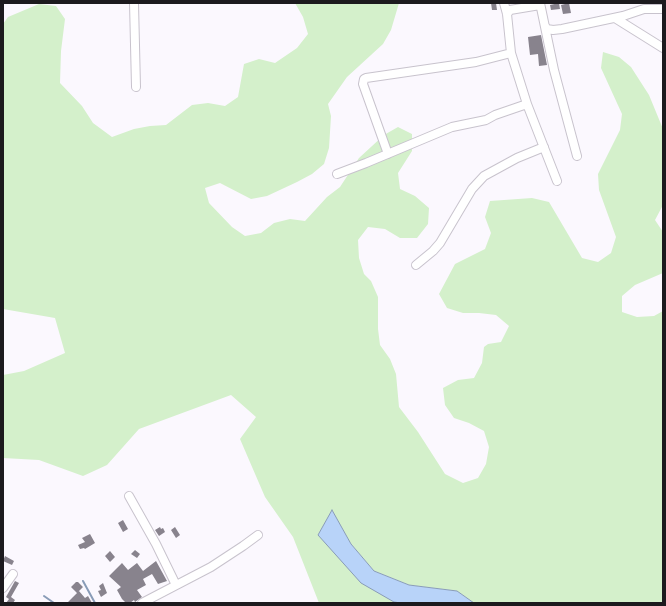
<!DOCTYPE html>
<html>
<head>
<meta charset="utf-8">
<style>
	body { margin:0 }
	#map { position:relative; width:666px; height:606px; overflow:hidden; background:#fbf8fe; font-family:"Open Sans",sans-serif }
	canvas { display:block }
	.frame { position:absolute; inset:0; border:4px solid #1c1a1e; pointer-events:none }
</style>
</head>
<body>
<div id="map">
<canvas width="666" height="606"></canvas>
<div class="frame"></div>
</div>
<script>
const ctx = document.querySelector('canvas').getContext('2d');
ctx.lineJoin = 'round';
function fillPath(path, color) {
  ctx.fillStyle = color;
  ctx.fill(path, 'evenodd');
}
function shape(rows) {
  const path = new Path2D();
  for (const r of rows) {
    path.moveTo(r[0], r[1]);
    for (let i = 2; i < r.length; i += 2) path.lineTo(r[i], r[i + 1]);
  }
  return path;
}
function strokePath(path, color, width, dash) {
  ctx.strokeStyle = color;
  ctx.lineWidth = width;
  ctx.lineCap = dash ? 'butt' : 'round';
  ctx.setLineDash(dash || []);
  ctx.stroke(path);
}
const green = shape([
	[295,3,364,3,365,4,367,3,399,3,391,30,383,44,347,77,328,104,331,116,329,148,324,164,312,174,297,182,267,196,251,199,220,183,205,188,209,203,232,227,245,236,261,233,274,223,290,219,305,221,327,197,340,187,359,158,384,135,398,127,412,134,412,151,398,173,400,189,415,196,429,208,428,224,417,238,400,238,385,229,368,227,358,240,359,258,364,274,371,281,378,297,378,329,380,345,390,359,396,374,399,407,418,432,445,474,463,483,478,478,486,464,489,447,484,431,469,423,454,418,445,405,443,388,458,380,474,378,482,363,484,347,488,344,501,342,509,326,496,315,479,313,463,313,447,308,439,294,455,264,485,249,491,233,485,217,490,201,532,198,549,202,582,258,598,262,611,253,616,237,599,190,598,174,620,130,622,114,601,68,603,52,619,57,631,67,649,95,663,129,663,205,655,220,663,232,663,273,635,285,622,296,622,312,637,317,654,316,663,311,663,603,474,603,457,591,409,585,374,571,351,544,332,511,318,535,394,602,401,603,319,603,293,537,265,497,240,439,256,417,231,395,139,429,107,465,83,476,39,460,3,458,3,375,24,371,65,353,55,318,3,309,3,24,8,17,39,4,56,6,65,19,61,51,60,83,82,106,93,123,112,137,134,129,150,126,166,125,192,105,208,103,225,106,238,97,244,64,259,59,275,63,297,48,308,34,303,17]
]);
const water = shape([
	[332,510,351,544,374,571,409,585,457,591,474,603,401,603,394,602,361,583,318,535,332,510]
]);
const stream = shape([
	[83,581,95,603],
	[44,596,54,603]
]);
const building = shape([
	[491,3,496,3,497,10,492,10],
	[559,3,560,9,551,10,550,5],
	[569,3,571,13,563,14,561,5],
	[541,35,547,65,539,66,538,54,530,55,528,37],
	[123,520,128,529,123,532,118,523],
	[160,527,161,529,163,528,165,532,159,536,155,530],
	[175,527,180,535,176,538,171,530],
	[90,534,95,543,85,549,84,548,80,549,78,545,85,542,82,538],
	[135,550,140,554,137,558,131,554],
	[110,551,115,557,110,562,105,556],
	[5,556,14,561,12,565,3,561],
	[156,561,167,581,158,584,152,574,143,579,146,585,137,590,142,597,135,602,134,600,130,603,126,603,122,599,117,590,121,587,109,576,122,563,128,570,137,563,143,571],
	[15,581,19,583,11,597,15,600,13,603,6,603,9,599,6,597],
	[76,582,78,582,83,587,77,593,71,587],
	[103,583,107,593,101,597,98,591,101,590,99,586],
	[79,591,85,598,88,596,92,603,67,603]
]);
const minor = shape([
	[134,3,136,87],
	[504,3,507,14,511,53,527,104,557,181],
	[540,3,554,70,577,156],
	[507,14,510,10,540,5],
	[615,18,663,48],
	[545,26,547,29,553,30,562,29,623,16,644,9,663,9],
	[388,154,363,84,364,79,366,78,476,62,511,53],
	[337,174,366,163,452,127,486,120,495,115,527,104],
	[416,265,433,251,440,243,472,189,484,176,517,158,544,147],
	[129,496,156,544,176,585],
	[3,588,13,574],
	[142,603,211,567,243,546,258,535]
]);
fillPath(green, '#d4f0cb');
fillPath(water, '#b8d3f9');
strokePath(water, '#899cb7', 1);
strokePath(stream, '#899cb7', 2);
fillPath(building, '#88838d');
strokePath(minor, '#c8c3cd', 10);
strokePath(minor, '#fff', 8);
</script>
</body>
</html>
